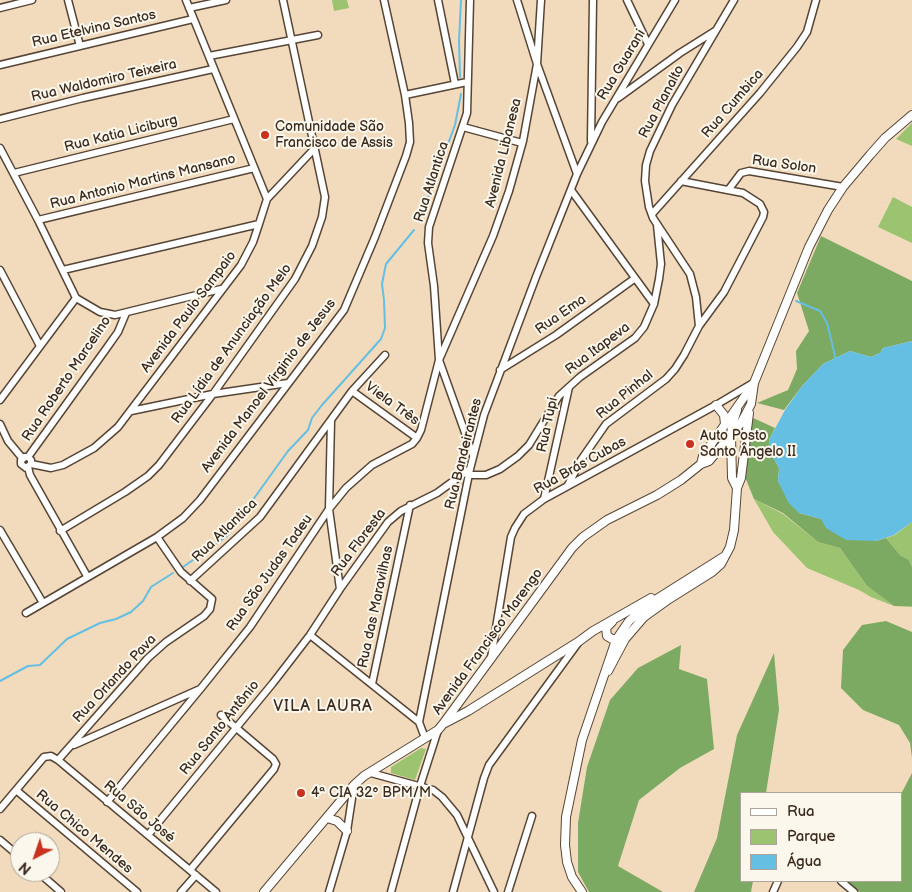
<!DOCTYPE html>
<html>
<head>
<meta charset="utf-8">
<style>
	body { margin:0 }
	#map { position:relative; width:912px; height:892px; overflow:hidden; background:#f2dbbc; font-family:"Balsamiq Sans",sans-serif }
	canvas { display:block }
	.legend { position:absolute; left:740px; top:792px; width:162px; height:90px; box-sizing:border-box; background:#fbf7ec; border:1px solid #aea59a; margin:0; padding:6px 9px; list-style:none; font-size:15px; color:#3b2a1e }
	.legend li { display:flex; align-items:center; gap:10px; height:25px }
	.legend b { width:25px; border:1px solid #aea59a }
	.north { position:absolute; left:10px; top:832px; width:50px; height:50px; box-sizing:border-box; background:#fbf7ec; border:1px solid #aea59a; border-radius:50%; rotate:221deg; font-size:14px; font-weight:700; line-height:20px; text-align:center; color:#3b2a1e }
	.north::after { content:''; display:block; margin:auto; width:18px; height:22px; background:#c8321e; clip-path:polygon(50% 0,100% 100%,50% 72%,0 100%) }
</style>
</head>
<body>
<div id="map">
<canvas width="912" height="892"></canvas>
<ul class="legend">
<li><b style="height:6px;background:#fff"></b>Rua</li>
<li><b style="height:14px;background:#9cc470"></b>Parque</li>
<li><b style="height:14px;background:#64bfe2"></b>Água</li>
</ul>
<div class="north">N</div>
</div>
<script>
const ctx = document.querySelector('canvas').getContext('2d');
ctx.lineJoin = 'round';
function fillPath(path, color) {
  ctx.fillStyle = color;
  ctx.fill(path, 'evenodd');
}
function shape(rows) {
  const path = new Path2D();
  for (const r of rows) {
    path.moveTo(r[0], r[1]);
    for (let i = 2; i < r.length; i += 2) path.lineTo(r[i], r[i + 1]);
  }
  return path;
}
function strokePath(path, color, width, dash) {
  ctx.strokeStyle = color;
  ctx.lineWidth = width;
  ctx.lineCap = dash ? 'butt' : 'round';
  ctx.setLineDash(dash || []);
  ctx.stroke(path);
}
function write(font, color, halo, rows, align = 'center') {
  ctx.font = font + ' "Balsamiq Sans",sans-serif';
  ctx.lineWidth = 4;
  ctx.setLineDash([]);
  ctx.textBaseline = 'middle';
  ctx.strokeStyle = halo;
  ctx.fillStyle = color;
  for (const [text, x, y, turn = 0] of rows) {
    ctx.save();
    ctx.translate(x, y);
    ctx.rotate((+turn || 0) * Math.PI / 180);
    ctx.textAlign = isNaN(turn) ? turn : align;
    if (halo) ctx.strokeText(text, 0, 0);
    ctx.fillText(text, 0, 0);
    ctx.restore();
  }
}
const green = shape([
	[332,0,347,0,349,8,334,11],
	[912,123,912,146,896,139],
	[893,197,912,207,912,243,878,227],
	[754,499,783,514,818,542,840,548,867,586,894,606,912,606,912,607,894,606,871,597,859,590,807,568,773,532],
	[912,522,912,567,909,560,900,555,886,538,895,535],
	[421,748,426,749,415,780,391,773,391,767]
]);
const forest = shape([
	[821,236,912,281,912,341,883,348,880,353,871,357,850,351,823,364,802,386,784,410,757,403,788,390,797,369,796,351,809,331,797,293],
	[751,417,775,428,769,440,769,450,779,468,778,481,799,513,821,519,876,541,886,538,900,555,909,560,912,567,912,606,894,606,867,586,840,548,818,542,783,513,754,499,745,477],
	[886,621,912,632,912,758,910,743,899,725,863,710,841,688,843,650,862,625],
	[681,645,679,669,707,679,714,749,680,768,639,800,618,866,663,892,589,892,578,872,578,823,587,767,610,700,638,668],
	[774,653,779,710,766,793,741,793,741,881,753,881,751,892,694,892,717,838,737,735],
	[912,773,912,892,860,892,847,881,901,881,901,794]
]);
const water = shape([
	[912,341,912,522,894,535,876,541,846,540,826,528,821,519,799,513,788,502,778,481,779,468,769,450,769,440,785,410,802,386,823,364,850,351,871,357,880,353,883,348]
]);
const stream = shape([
	[460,77,459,41,461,0],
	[419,222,455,125,461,94],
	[796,301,820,311,827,323,836,360],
	[183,567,227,536,288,451,308,430,312,418,322,405,381,339,385,328,384,300,382,284,386,264,414,230],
	[0,681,28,666,40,665,67,639,100,623,116,619,131,612,143,601,151,587,173,573]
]);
const minor = shape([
	[68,0,80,46],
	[438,0,455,84],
	[470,0,467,113,429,227,428,243,434,286,439,360,473,455],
	[517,0,537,64,577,174],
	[627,0,648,44],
	[0,8,32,0],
	[189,8,226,0],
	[209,56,318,35],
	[0,65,193,19],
	[405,95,467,82],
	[618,98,680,53,715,31],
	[0,119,83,98,213,69],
	[463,127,522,143],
	[591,141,593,0],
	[0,148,38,220,76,298,100,312,115,315,221,289],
	[14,173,234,119],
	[729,189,741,173,749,171,843,187],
	[571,190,654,304],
	[267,199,315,148],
	[652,214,760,93,797,47,807,32,816,0],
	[38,220,254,168],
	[0,270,40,346],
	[63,270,259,224],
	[699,326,696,297,690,274,653,218,649,207,645,181,646,165,650,151,672,105,734,0],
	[500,370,556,335,634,279],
	[352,391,417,438],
	[0,400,76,298],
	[131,411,213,394,288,383],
	[331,421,329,509,340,589],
	[0,424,8,441,23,459],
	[28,457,106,349,118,332,126,313],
	[31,464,31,460,28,457,24,457,21,460,21,464,26,468,31,464,51,468,63,465,94,448,118,427,241,265,253,242,259,224,267,199,186,0],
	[28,467,30,475,87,576],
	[470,475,486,475,500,469,518,456,529,445,559,396,580,377,635,338,644,327,654,304,659,279,661,264,657,225],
	[568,485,581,460,606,424,666,379,675,369,684,355,699,326,724,292,763,217,764,212,760,204,743,193,681,181],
	[544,499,569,387],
	[0,530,43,603],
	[60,531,125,492,148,476,159,465,213,394,295,279,312,246,322,217,325,197,283,0],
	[190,581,260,517,352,391,385,355],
	[26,613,157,537,183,518,200,500,344,310,375,237,406,156,410,142,409,123,405,95,384,0],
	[310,635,419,722,425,738],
	[491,658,511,537,515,528,524,514,544,499,716,405,753,383],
	[372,684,410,505],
	[419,722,470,469,484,415,536,277,577,174,602,122,675,0],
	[74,745,200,689],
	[58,760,148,658,166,642,204,616,210,609,212,599,181,572,157,537],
	[371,773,433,790,442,797,457,815,494,892],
	[16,790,137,892],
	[107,802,202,687,250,627,329,509,346,488,372,465,412,444,417,438,421,430,439,360,493,236,509,191,523,141,537,64,541,0],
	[0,809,44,757,51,756,58,760,216,892],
	[148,835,273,683,310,635,340,589,388,522,401,511,437,493,470,469],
	[0,840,20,857],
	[190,870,274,769,276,764,273,759,221,715],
	[38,872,61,892],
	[841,881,854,892],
	[181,892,196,875],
	[329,892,347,831,354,785],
	[391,892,420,786,438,730],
	[453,892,484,778,489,765,578,643],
	[508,892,532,816],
	[773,892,778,881]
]);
const major = shape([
	[716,405,724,415,725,424],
	[701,464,703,456,754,383,809,247,828,210,843,187,870,155,885,138,912,115],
	[737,488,732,478,731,436,732,425,737,410],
	[612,622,606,628,607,636,612,639,621,639],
	[608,671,625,639,644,617,669,599,712,572,721,564,730,547,734,530,737,488,741,478,749,413],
	[445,723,468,711,578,642,593,631,651,598],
	[327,818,337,821,347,831],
	[264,892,354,785,364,776,438,730,443,724,572,548,583,537,607,520,657,495,681,480,701,464,709,461,741,423,751,404,754,383],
	[582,892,572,877,567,862,565,845,566,817,582,740,616,640,629,621,649,604,725,556]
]);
const markers = [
	[265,135,5,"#c8321e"],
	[690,444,5,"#c8321e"],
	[301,793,5,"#c8321e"]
];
const streetNames = [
	["Rua Etelvina Santos",94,29,-13],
	["Rua Guarani",622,65,-59],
	["Rua Waldomiro Teixeira",104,81,-13],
	["Rua Planalto",662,102,-62],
	["Rua Cumbica",733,104,-49],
	["Rua Katia Liciburg",121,134,-14],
	["Avenida Libanesa",504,153,-76],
	["Rua Solon",784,165,8],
	["Rua Antonio Martins Mansano",143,182,-14],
	["Rua Atlantica",432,182,-72],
	["Avenida Paulo Sampaio",189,312,-53],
	["Rua Ema",561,315,-35],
	["Rua Lídia de Anunciação Melo",232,344,-54],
	["Rua Itapeva",598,349,-37],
	["Rua Roberto Marcelino",67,379,-56],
	["Avenida Manoel Virginio de Jesus",269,386,-53],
	["Rua Pinhal",625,395,-39],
	["Viela Três",392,404,36],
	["Rua Tupi",548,425,-78],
	["Rua Bandeirantes",464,454,-76],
	["Rua Brás Cubas",580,466,-29],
	["Rua Atlantica",225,531,-44],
	["Rua Floresta",359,543,-53],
	["Rua São Judas Tadeu",270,573,-55],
	["Rua das Maravilhas",376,607,-78],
	["Avenida Francisco Marengo",488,642,-54],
	["Rua Orlando Pava",115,679,-47],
	["Rua Santo Antônio",220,728,-51],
	["Rua São José",139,812,40],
	["Rua Chico Mendes",84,832,40]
];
const poiNames = [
	["Comunidade São",275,127],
	["Francisco de Assis",275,143],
	["Auto Posto",700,436],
	["Santo Ângelo II",700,452],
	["4ª CIA 32º BPM/M",311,793]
];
const quarterNames = [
	["VILA LAURA",323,707]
];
fillPath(green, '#9cc470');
fillPath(forest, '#7daa62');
fillPath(water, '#64bfe2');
strokePath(stream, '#64bfe2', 2);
strokePath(minor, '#564536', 9);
strokePath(major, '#564536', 10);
strokePath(minor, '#fff', 6);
strokePath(major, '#fff', 8);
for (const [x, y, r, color] of markers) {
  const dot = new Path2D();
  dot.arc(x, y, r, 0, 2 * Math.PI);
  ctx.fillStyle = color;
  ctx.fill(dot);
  strokePath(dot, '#fbf7ec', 2);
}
write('14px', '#3b2a1e', '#fbf7ec', streetNames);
write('14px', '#3b2a1e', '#fbf7ec', poiNames, 'left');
ctx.letterSpacing = '1px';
write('16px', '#3b2a1e', '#fbf7ec', quarterNames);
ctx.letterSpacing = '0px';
</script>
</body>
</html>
